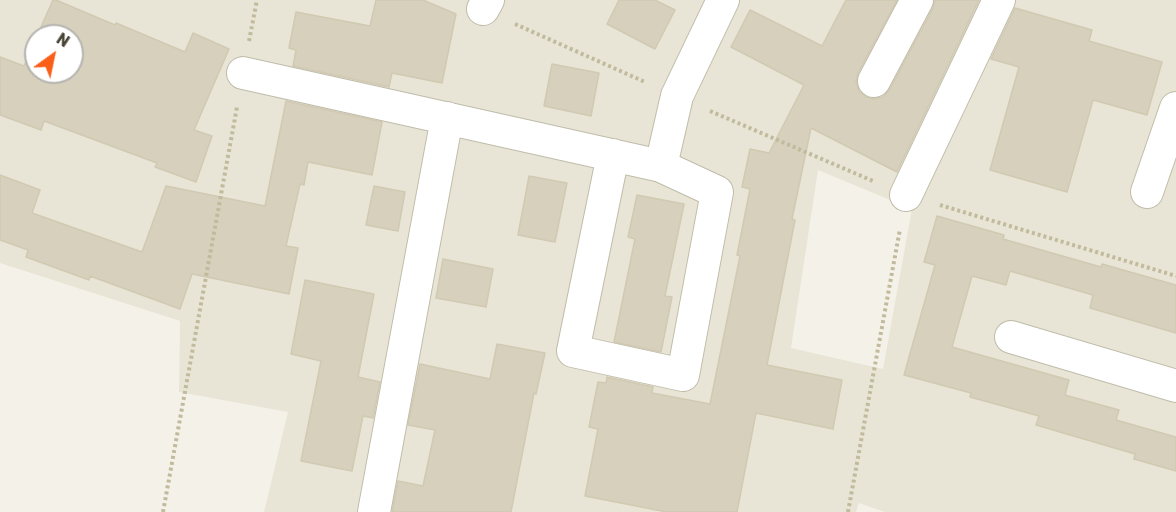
<!DOCTYPE html>
<html>
<head>
<meta charset="utf-8">
<style>
	body { margin:0 }
	#map { position:relative; width:1176px; height:512px; overflow:hidden; background:#f4f2e8; font-family:Rubik,sans-serif }
	canvas { display:block }
	.north { position:absolute; left:24px; top:24px; width:60px; height:60px; box-sizing:border-box; background:#fff; border:2px solid #b6b4af; border-radius:50%; rotate:33deg; font-size:16px; font-weight:700; line-height:24px; text-align:center; color:#484437 }
	.north::after { content:''; display:block; margin:auto; width:21px; height:27px; background:#fa5e19; clip-path:polygon(50% 0,100% 100%,50% 72%,0 100%) }
</style>
</head>
<body>
<div id="map">
<canvas width="1176" height="512"></canvas>
<div class="north">N</div>
</div>
<script>
const ctx = document.querySelector('canvas').getContext('2d');
ctx.lineJoin = 'round';
function fillPath(path, color) {
  ctx.fillStyle = color;
  ctx.fill(path, 'evenodd');
}
function shape(rows) {
  const path = new Path2D();
  for (const r of rows) {
    path.moveTo(r[0], r[1]);
    for (let i = 2; i < r.length; i += 2) path.lineTo(r[i], r[i + 1]);
  }
  return path;
}
function strokePath(path, color, width, dash) {
  ctx.strokeStyle = color;
  ctx.lineWidth = width;
  ctx.lineCap = dash ? 'butt' : 'round';
  ctx.setLineDash(dash || []);
  ctx.stroke(path);
}
const residential = shape([
	[0,0,1176,0,1176,512,885,512,859,503,856,512,264,512,288,412,179,392,180,321,0,263],
	[36,36,72,36,72,72,36,72],
	[818,170,912,209,883,369,791,348]
]);
const building = shape([
	[53,0,56,0,115,25,116,23,185,52,193,33,229,49,194,130,212,136,196,182,155,167,157,163,44,121,41,130,0,115,0,57,24,66,36,39,36,72,72,72,72,36,37,36,53,0],
	[376,0,423,0,456,14,442,83,392,73,389,87,293,66,296,50,289,48,296,12,370,26,376,0],
	[619,0,655,0,675,10,655,49,607,24,619,0],
	[846,0,897,0,858,73,856,81,859,91,866,97,874,99,883,97,890,89,933,8,935,0,979,0,897,172,811,128,792,219,795,220,767,365,842,380,833,429,756,413,737,512,667,512,585,496,598,429,589,427,598,382,606,383,607,377,653,387,652,393,710,404,740,256,737,255,750,189,742,187,750,149,769,153,804,85,731,47,750,10,822,46,846,0],
	[1015,8,1092,30,1089,41,1162,62,1147,115,1093,100,1067,192,990,170,1019,67,991,59,1015,8],
	[552,64,599,73,591,116,544,106,552,64],
	[286,101,382,122,372,175,308,162,304,185,300,184,286,246,298,248,289,294,192,274,180,309,90,276,89,280,26,257,28,250,0,240,0,175,40,190,32,213,142,252,166,186,265,206,286,101],
	[529,176,567,183,555,242,518,235,529,176],
	[374,186,405,192,398,231,366,225,374,186],
	[637,195,684,204,665,296,672,297,661,352,614,342,635,239,628,237,637,195],
	[937,216,1004,235,1003,239,1101,267,1102,264,1176,285,1176,333,1090,308,1093,295,1010,271,1006,285,972,276,952,347,1069,380,1065,395,1119,410,1116,420,1176,437,1176,471,1134,459,1135,454,1036,425,1039,416,970,397,971,393,904,375,935,265,924,262,937,216],
	[443,259,493,269,486,307,436,298,443,259],
	[305,280,374,294,358,377,380,382,373,418,363,416,352,471,301,461,321,361,291,354,305,280],
	[497,344,545,353,536,394,534,393,511,512,392,512,398,481,423,486,435,430,408,425,420,364,490,379,497,344]
]);
const path = shape([
	[515,24,645,82],
	[249,41,257,0],
	[710,111,873,181],
	[940,205,1176,276],
	[163,512,237,107],
	[848,512,900,229]
]);
const street = shape([
	[483,9,488,0],
	[243,73,661,166,677,96,723,0],
	[874,81,917,0],
	[613,155,573,351,683,375,717,192,661,166],
	[1147,192,1176,108],
	[906,195,999,0],
	[1011,337,1176,386],
	[374,512,447,118]
]);
fillPath(residential, '#e8e5d6');
fillPath(building, '#d6d0bd');
strokePath(building, '#d1c9b1', 1.5);
strokePath(street, '#c0bcaa', 34);
strokePath(path, '#c1ba9c', 4, [3, 3]);
strokePath(street, '#fff', 32);
</script>
</body>
</html>
